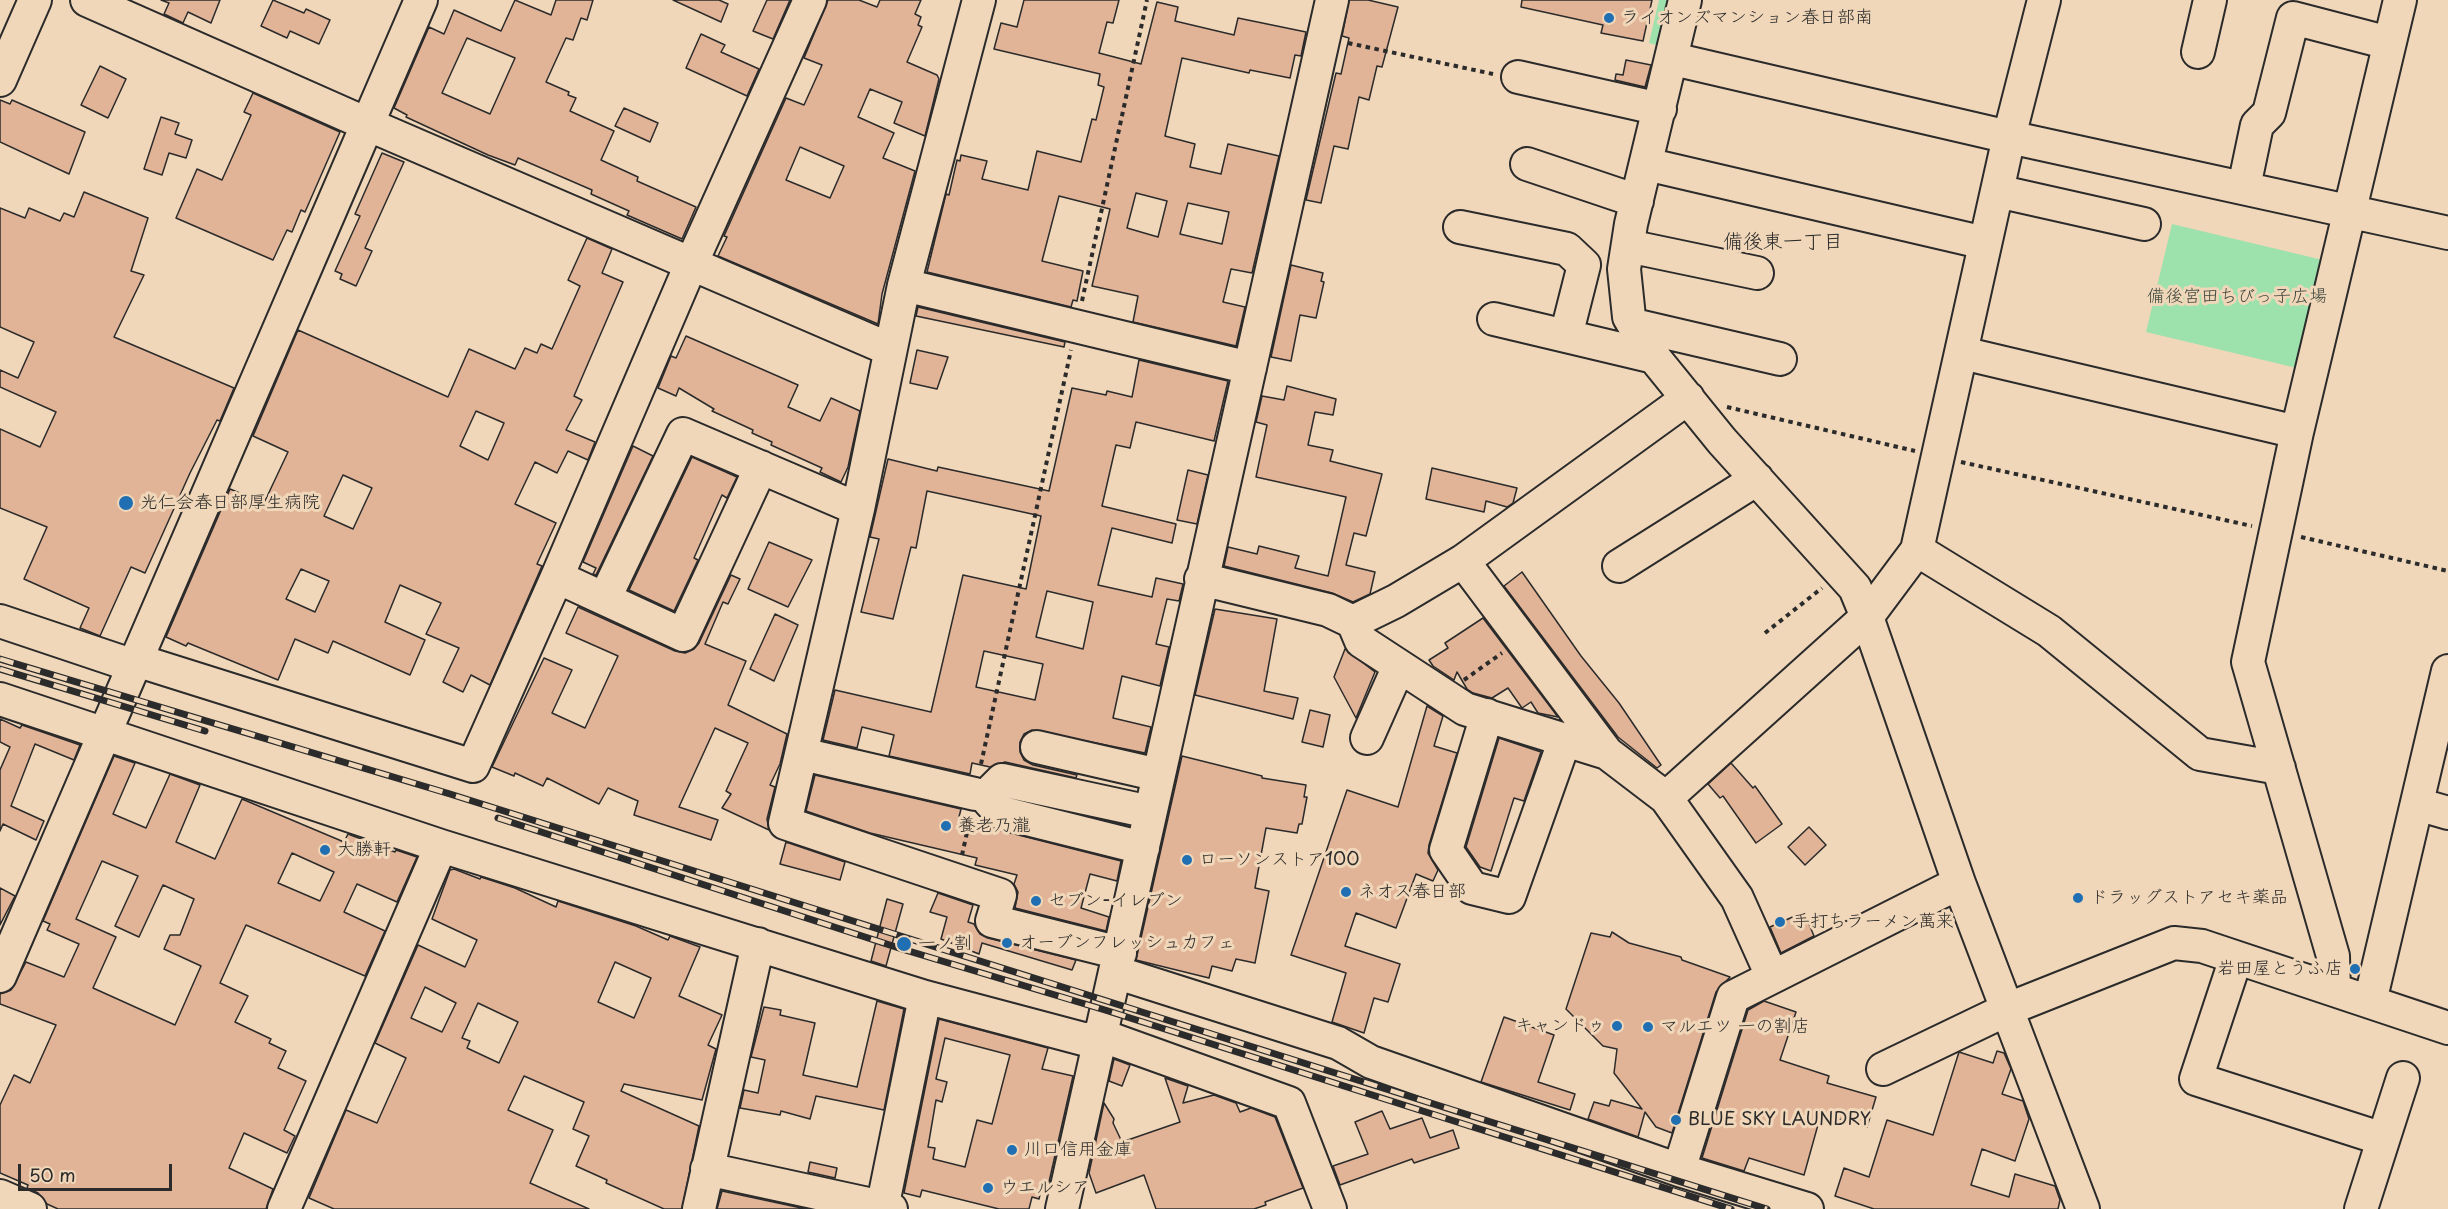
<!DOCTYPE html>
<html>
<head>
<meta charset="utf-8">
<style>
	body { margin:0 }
	#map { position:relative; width:2448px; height:1209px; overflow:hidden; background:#f1d7b9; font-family:"Playpen Sans",sans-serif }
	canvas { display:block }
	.scale { position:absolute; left:18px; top:1164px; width:154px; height:27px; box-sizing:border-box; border:3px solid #2b2b2b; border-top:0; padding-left:8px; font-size:18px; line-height:21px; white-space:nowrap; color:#2b2b2b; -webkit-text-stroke:4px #f1d7b9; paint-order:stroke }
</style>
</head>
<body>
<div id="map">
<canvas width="2448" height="1209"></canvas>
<div class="scale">50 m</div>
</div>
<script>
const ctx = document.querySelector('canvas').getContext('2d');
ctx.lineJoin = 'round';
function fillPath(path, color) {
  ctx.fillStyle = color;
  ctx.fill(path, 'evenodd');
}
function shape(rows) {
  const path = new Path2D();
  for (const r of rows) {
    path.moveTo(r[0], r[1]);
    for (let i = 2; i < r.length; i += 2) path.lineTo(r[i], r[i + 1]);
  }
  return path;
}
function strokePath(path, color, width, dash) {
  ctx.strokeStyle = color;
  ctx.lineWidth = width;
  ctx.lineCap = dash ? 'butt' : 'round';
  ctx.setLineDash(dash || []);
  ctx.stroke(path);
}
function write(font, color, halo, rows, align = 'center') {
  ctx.font = font + ' "Playpen Sans","Klee One",sans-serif';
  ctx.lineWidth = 6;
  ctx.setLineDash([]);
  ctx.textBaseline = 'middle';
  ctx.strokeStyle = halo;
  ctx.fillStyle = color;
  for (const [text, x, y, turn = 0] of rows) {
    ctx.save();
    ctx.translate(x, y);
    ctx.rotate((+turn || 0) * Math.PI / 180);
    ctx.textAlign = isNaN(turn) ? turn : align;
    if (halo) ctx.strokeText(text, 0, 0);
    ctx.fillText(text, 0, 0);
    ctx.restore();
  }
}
const green = shape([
	[1659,0,1675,0,1665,47,1649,43],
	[2172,224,2327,261,2301,369,2146,332]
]);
const building = shape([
	[161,0,220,0,211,23,188,12,183,23,164,14,169,3,161,0],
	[273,0,304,13,306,9,330,20,319,44,290,31,287,38,261,26,273,0],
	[515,0,551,15,556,0,593,0,587,20,581,18,573,40,566,38,546,82,569,92,568,95,576,98,570,111,614,131,601,160,638,177,637,181,696,207,682,239,627,215,629,211,591,194,592,190,518,158,515,165,488,155,406,117,407,115,394,108,429,27,444,34,454,10,501,31,515,0],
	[467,38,515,58,490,114,442,93,467,38],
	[673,0,719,0,728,4,721,22,673,0],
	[767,0,790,0,773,39,753,31,767,0],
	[828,0,859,0,877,7,880,0,921,0,915,14,921,17,918,25,922,27,907,62,937,75,939,79,925,136,894,123,902,102,870,89,858,117,894,133,883,158,915,171,882,294,878,324,718,256,727,237,724,236,786,98,804,105,822,65,804,58,828,0],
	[800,147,844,166,830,198,786,180,800,147],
	[1024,0,1119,0,1113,23,1107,22,1099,53,1141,64,1157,2,1178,7,1175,21,1234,35,1238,18,1306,32,1301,56,1295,55,1290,78,1250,70,1249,73,1182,58,1165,136,1195,144,1190,167,1221,174,1228,144,1279,156,1252,273,1231,269,1223,302,1245,307,1236,346,1133,322,1138,296,1092,286,1110,209,1059,196,1042,261,1083,271,1077,301,1073,300,1071,307,927,272,946,194,949,195,957,160,960,161,961,155,987,161,982,179,1028,190,1037,151,1081,162,1092,119,1096,120,1104,87,1098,85,1100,74,994,49,1001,23,1017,27,1024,0],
	[1136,193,1167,201,1158,237,1127,228,1136,193],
	[1188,203,1229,212,1222,244,1180,234,1188,203],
	[1349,0,1368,0,1398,7,1382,67,1377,66,1369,100,1359,97,1348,149,1334,146,1321,203,1306,200,1336,73,1341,74,1349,38,1342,36,1349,0],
	[1522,0,1652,0,1643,41,1601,33,1603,25,1521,7,1522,0],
	[701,34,725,45,721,52,759,69,747,96,686,68,701,34],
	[1626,60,1651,65,1645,87,1615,80,1616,74,1623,75,1626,60],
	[100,66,126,79,108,118,81,105,100,66],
	[253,93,340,132,305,212,301,210,292,232,287,230,273,260,176,218,197,169,222,180,251,115,244,112,253,93],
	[0,100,10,104,12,100,85,132,69,174,0,142,0,100],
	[624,108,658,123,650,142,615,126,624,108],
	[161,117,179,123,175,134,192,140,186,158,169,153,162,175,144,169,161,117],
	[382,153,404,162,365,248,372,251,356,286,340,279,342,274,335,271,360,216,355,214,382,153],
	[84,192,148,218,131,271,144,275,114,337,234,388,220,421,217,420,190,473,145,573,131,567,100,636,80,628,89,608,24,579,47,527,0,508,0,429,40,447,56,412,0,387,0,370,18,378,34,342,0,327,0,208,25,218,29,208,60,221,64,213,74,217,84,192],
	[587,238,612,249,602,273,623,282,574,396,582,400,566,430,595,442,588,460,568,451,557,473,535,462,515,504,556,523,537,564,542,566,490,685,471,675,463,692,443,682,459,648,426,634,441,603,400,585,385,622,425,640,410,675,333,641,328,653,295,639,278,680,188,643,186,646,166,637,230,489,264,503,288,452,253,436,298,330,448,397,469,349,515,369,525,348,537,353,541,344,552,349,580,286,568,280,587,238],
	[476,411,504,423,488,460,460,446,476,411],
	[343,475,372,488,353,529,324,516,343,475],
	[301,569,329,581,315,612,286,599,301,569],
	[1291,265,1323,273,1321,281,1324,282,1316,318,1300,315,1291,361,1271,357,1291,265],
	[918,307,1065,342,1064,347,916,316,918,307],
	[686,336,798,385,788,407,820,421,831,398,860,411,848,467,841,482,820,472,822,468,771,445,772,442,752,433,753,430,712,411,714,409,679,388,676,396,658,388,671,356,676,358,686,336],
	[917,350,948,357,937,389,910,383,917,350],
	[1139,360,1228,381,1214,441,1136,422,1130,448,1116,445,1102,506,1176,524,1172,543,1112,528,1098,585,1152,597,1156,578,1183,584,1179,601,1167,599,1156,644,1169,647,1160,686,1122,676,1113,718,1151,727,1145,753,1032,730,1024,734,1020,742,1020,752,1024,760,1033,765,1077,775,1076,778,1005,762,990,767,972,763,970,774,889,756,894,735,862,727,857,748,823,740,835,690,931,712,963,575,1026,589,1041,516,927,491,916,548,911,547,893,619,861,612,879,539,870,537,888,459,937,471,938,467,1049,491,1072,388,1106,395,1107,391,1132,397,1139,360],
	[1047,591,1093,602,1083,649,1036,637,1047,591],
	[984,651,1043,664,1035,700,976,687,984,651],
	[1287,386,1336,399,1333,415,1315,412,1308,445,1333,450,1330,461,1382,474,1366,536,1354,533,1346,565,1375,572,1370,594,1353,602,1332,593,1224,566,1228,547,1257,554,1259,546,1299,556,1295,568,1328,576,1346,497,1256,477,1267,425,1256,422,1262,396,1284,400,1287,386],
	[633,446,653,456,596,575,593,574,596,568,583,562,633,446],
	[692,457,737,477,727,498,722,495,694,558,698,560,674,611,629,590,692,457],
	[1432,468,1517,488,1513,503,1507,507,1486,501,1484,512,1426,499,1432,468],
	[1188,470,1208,475,1197,524,1177,520,1188,470],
	[769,542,812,560,788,607,748,589,769,542],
	[1522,572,1581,656,1619,703,1661,765,1657,768,1618,737,1504,586,1522,572],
	[731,575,740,579,728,604,723,602,705,644,746,661,728,705,787,734,780,764,770,785,775,787,767,819,769,830,722,808,731,794,726,791,748,743,715,728,679,807,718,820,711,840,634,815,638,801,608,788,599,804,547,778,543,786,515,773,514,776,492,767,544,658,572,670,552,713,585,728,618,656,566,633,578,607,675,651,685,653,694,649,699,643,731,575],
	[1215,609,1277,619,1264,691,1298,698,1293,719,1195,695,1215,609],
	[775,614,798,625,774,681,750,669,775,614],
	[1483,618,1558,717,1538,713,1531,702,1522,708,1508,688,1492,698,1473,693,1467,689,1457,672,1454,680,1433,666,1429,660,1448,648,1445,643,1483,618],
	[1345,649,1375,672,1356,718,1334,677,1345,649],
	[1427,706,1443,716,1434,746,1457,753,1429,845,1428,853,1438,870,1433,881,1416,874,1396,928,1356,913,1345,946,1400,964,1388,1002,1374,998,1364,1033,1332,1022,1346,973,1291,955,1347,790,1398,807,1427,706],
	[1310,710,1330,715,1323,747,1302,742,1310,710],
	[0,719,20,728,22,725,80,745,74,760,35,744,11,806,44,821,36,840,3,824,0,831,0,770,10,747,0,742,0,719],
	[1499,738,1541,752,1524,801,1514,798,1491,871,1480,867,1466,847,1499,738],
	[114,756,135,763,113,814,146,828,170,774,200,785,176,842,215,859,242,799,344,842,348,834,395,852,396,850,417,857,397,902,357,884,344,912,385,931,365,976,246,925,220,983,248,996,235,1022,271,1039,269,1043,286,1051,278,1068,306,1081,284,1130,295,1136,287,1153,244,1133,229,1168,273,1189,266,1209,58,1209,47,1204,38,1193,27,1188,28,1185,0,1173,0,1105,14,1075,30,1083,56,1025,0,1004,0,994,11,990,26,962,64,977,79,944,47,930,50,924,43,921,114,756],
	[292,853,334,872,320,901,278,883,292,853],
	[102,861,138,876,115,926,139,937,163,885,194,899,180,935,170,935,164,949,201,966,175,1025,93,988,116,937,76,919,102,861],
	[1182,756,1262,776,1262,778,1306,785,1304,797,1307,797,1302,824,1299,824,1297,833,1266,828,1255,888,1269,891,1255,963,1236,959,1232,971,1212,966,1209,978,1136,960,1182,756],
	[1731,763,1753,788,1755,786,1782,824,1756,843,1723,796,1720,798,1708,784,1731,763],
	[815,775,961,809,959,817,985,823,995,829,1121,861,1117,881,1090,874,1081,908,1109,917,1106,931,1015,908,1018,892,1014,884,1017,875,975,865,977,858,870,833,806,811,815,775],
	[1809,827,1826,845,1805,865,1788,847,1809,827],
	[786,842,845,862,840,880,780,864,786,842],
	[454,869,480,879,481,877,515,888,556,907,558,901,636,926,668,940,670,936,700,947,679,996,722,1015,708,1045,716,1049,702,1100,624,1084,621,1091,699,1126,682,1209,664,1209,606,1183,607,1180,576,1166,589,1136,573,1129,584,1102,524,1076,508,1110,553,1130,530,1183,589,1209,334,1209,309,1198,346,1110,377,1123,406,1058,375,1043,418,945,465,967,477,940,432,919,450,870,454,869],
	[615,962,651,978,634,1018,598,1002,615,962],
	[425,987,456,1003,442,1032,411,1018,425,987],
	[478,1003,518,1022,499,1063,467,1048,470,1041,462,1038,478,1003],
	[0,888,15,896,0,925,0,888],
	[938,893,973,905,968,922,974,924,980,934,988,938,1076,960,1072,970,982,943,979,954,941,939,947,917,930,912,938,893],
	[887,899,903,904,886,966,871,961,887,899],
	[1804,912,1814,936,1781,953,1770,927,1804,912],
	[1612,932,1629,943,1681,957,1682,960,1730,977,1716,992,1672,1133,1656,1127,1645,1112,1638,1137,1588,1119,1594,1102,1609,1106,1611,1100,1642,1109,1614,1073,1617,1049,1603,1046,1566,1009,1591,933,1610,937,1612,932],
	[877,1001,904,1009,884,1110,816,1096,810,1119,781,1111,780,1115,740,1108,744,1090,758,1093,765,1060,751,1057,764,1007,781,1010,780,1015,815,1023,803,1075,857,1087,877,1001],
	[1764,1001,1796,1012,1780,1060,1829,1076,1827,1083,1876,1097,1867,1127,1821,1114,1804,1175,1749,1158,1744,1171,1702,1158,1748,1010,1764,1001],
	[1504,1017,1554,1035,1538,1082,1575,1094,1570,1110,1481,1082,1504,1017],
	[939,1019,1048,1048,1042,1069,1073,1076,1049,1182,1043,1181,1039,1199,1032,1197,1029,1209,999,1209,922,1190,920,1197,904,1193,939,1019],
	[945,1038,1010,1055,992,1124,977,1120,965,1167,933,1159,935,1148,928,1147,936,1100,942,1102,947,1082,936,1079,945,1038],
	[1997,1051,2004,1053,2011,1069,2002,1094,2023,1101,2029,1119,2015,1161,1982,1149,1971,1185,2009,1197,2015,1174,2055,1186,2060,1200,2058,1209,1874,1209,1835,1196,1844,1168,1869,1177,1887,1120,1933,1135,1959,1052,1993,1063,1997,1051],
	[1114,1059,1130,1065,1122,1086,1109,1081,1114,1059],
	[1165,1078,1188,1086,1183,1103,1214,1095,1236,1103,1240,1112,1251,1108,1275,1117,1303,1188,1265,1202,1266,1205,1254,1209,1156,1209,1144,1175,1096,1193,1089,1173,1104,1103,1114,1119,1113,1123,1122,1142,1180,1122,1165,1078],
	[1382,1111,1390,1129,1422,1118,1430,1138,1453,1130,1459,1148,1414,1163,1412,1159,1340,1185,1333,1166,1368,1154,1355,1122,1382,1111],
	[810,1162,837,1168,835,1178,808,1172,810,1162],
	[722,1191,806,1209,717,1209,722,1191]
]);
const path = shape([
	[1348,43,1493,74],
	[1082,301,1147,0],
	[1727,407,1915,451],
	[1961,462,2252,526],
	[2301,537,2448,571],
	[1765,633,1822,588],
	[1464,680,1502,653],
	[981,764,1071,350],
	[962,855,970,819]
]);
const minor = shape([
	[87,0,367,124,889,349],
	[979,0,904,285,858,509,785,823,1000,895,992,921,1120,953],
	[1685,0,1631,224,1624,269,1629,317,1649,351,1722,441,1855,588,1867,617,1959,883,2083,1209],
	[2198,52,2210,0],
	[1673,59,2009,137,2448,233],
	[1518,77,1660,109],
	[0,80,35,0],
	[1527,164,1637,201],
	[1646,164,1985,243],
	[2244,187,2257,125,2269,113,2293,18,2389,43],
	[1997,191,2144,224],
	[1460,227,1567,249,1584,265,1566,336],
	[1628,246,1757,273],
	[904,285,1250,368],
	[1494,319,1654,357],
	[1634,325,1780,359],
	[1962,353,2297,432],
	[1917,550,2049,631,2200,754,2279,768],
	[1463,561,1607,753],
	[1619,566,1757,479],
	[557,577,683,635,761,467],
	[1201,579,1328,610,1353,622,1361,641,1465,709,1607,753,1666,798,1737,898,1772,976],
	[605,598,683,434,858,509],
	[0,621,134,666],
	[1353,622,1396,601,1463,561,1688,398],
	[136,660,473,766,557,577,692,262,810,0],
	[0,699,441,846,925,997,1087,1040,1100,1035,1289,1103,1330,1209],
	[1487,715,1446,850,1472,888,1509,897,1565,739],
	[1367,738,1399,666],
	[1037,747,1159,775],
	[802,754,975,794],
	[1666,798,1867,617,1917,550,2009,137,2044,0],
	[2417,804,2448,813],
	[1143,848,999,812,989,801,992,790,1002,780,1150,812],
	[2236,958,2196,1079,2383,1139],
	[1115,972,1338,1043,1371,1062,1679,1170,1807,1209],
	[0,976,421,0],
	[2334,990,2333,956,2248,662,2297,432,2400,0],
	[2370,1002,2448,671],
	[1883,1069,2008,1009,2174,943,2202,946,2448,1028],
	[707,1169,891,1209],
	[1679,1170,1733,997,1959,883],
	[0,1196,30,1209],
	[284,1209,441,846],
	[699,1209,758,944],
	[882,1209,925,997],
	[1062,1209,1332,0],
	[2361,1209,2403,1078]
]);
const rail = shape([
	[0,659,450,794,1767,1209],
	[0,669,205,731],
	[498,818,902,949,1105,1010,1731,1209]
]);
const markers = [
	[1609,18,6,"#1f6fb2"],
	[126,503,8,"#1f6fb2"],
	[946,826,6,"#1f6fb2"],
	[325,850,6,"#1f6fb2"],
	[1187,860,6,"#1f6fb2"],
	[1346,892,6,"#1f6fb2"],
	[2078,898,6,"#1f6fb2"],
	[1036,901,6,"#1f6fb2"],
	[1780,922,6,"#1f6fb2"],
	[1007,943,6,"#1f6fb2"],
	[904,944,8,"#1f6fb2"],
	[2355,969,6,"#1f6fb2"],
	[1617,1026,6,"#1f6fb2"],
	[1648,1027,6,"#1f6fb2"],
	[1676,1120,6,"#1f6fb2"],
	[1012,1150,6,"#1f6fb2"],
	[988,1188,6,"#1f6fb2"]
];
const poiNames = [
	["ライオンズマンション春日部南",1621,18],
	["光仁会春日部厚生病院",140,503],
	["養老乃瀧",958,826],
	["大勝軒",337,850],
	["ローソンストア100",1199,860],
	["ネオス春日部",1358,892],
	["ドラッグストアセキ薬品",2090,898],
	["セブン-イレブン",1048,901],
	["手打ちラーメン萬来",1792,922],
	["オーブンフレッシュカフェ",1019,943],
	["一ノ割",918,944],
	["岩田屋とうふ店",2343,969,"right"],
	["キャンドゥ",1605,1026,"right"],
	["マルエツ 一の割店",1660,1027],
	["BLUE SKY LAUNDRY",1688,1120],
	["川口信用金庫",1024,1150],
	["ウエルシア",1000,1188]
];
const parkNames = [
	["備後宮田ちびっ子広場",2237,297]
];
const neighbourhoodNames = [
	["備後東一丁目",1783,242]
];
fillPath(green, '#9de1ad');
fillPath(building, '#e1b397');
strokePath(building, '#2b2b2b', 1.5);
strokePath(minor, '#2b2b2b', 36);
strokePath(path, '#2b2b2b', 4, [4.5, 4.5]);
strokePath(minor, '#f1d7b9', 32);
strokePath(rail, '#2b2b2b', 7);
strokePath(rail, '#f1d7b9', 4.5, [14]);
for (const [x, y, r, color] of markers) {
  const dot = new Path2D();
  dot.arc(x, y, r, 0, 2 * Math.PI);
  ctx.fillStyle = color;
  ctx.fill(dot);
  strokePath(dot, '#f1d7b9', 2);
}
write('18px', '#2b2b2b', '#f1d7b9', poiNames, 'left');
write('18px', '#3c463e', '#f1d7b9', parkNames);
write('20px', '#2b2b2b', '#f1d7b9', neighbourhoodNames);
</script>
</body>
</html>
